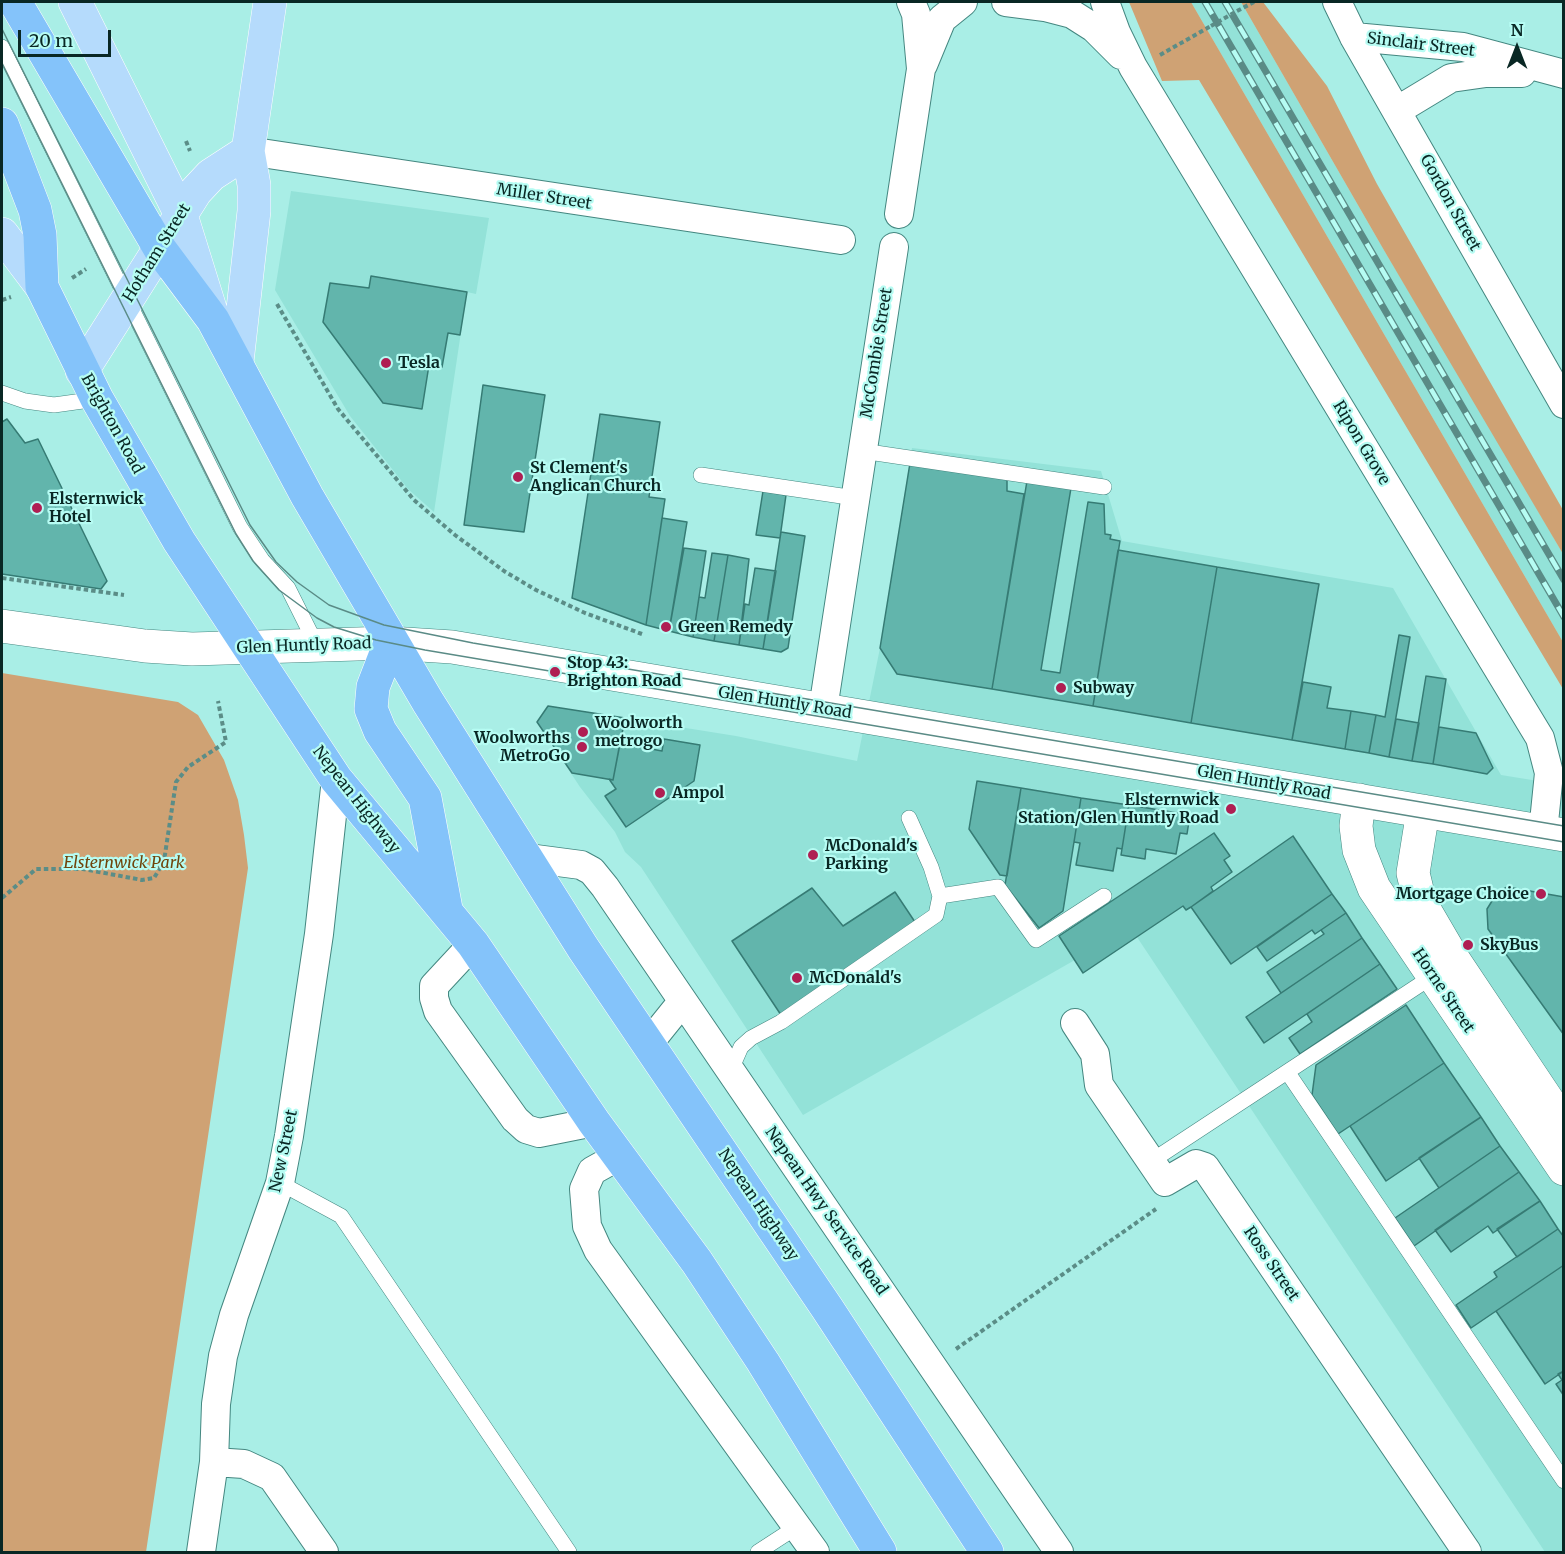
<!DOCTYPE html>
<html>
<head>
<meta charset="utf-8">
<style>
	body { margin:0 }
	#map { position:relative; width:1565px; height:1554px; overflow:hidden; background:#a9eee6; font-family:Merriweather,serif }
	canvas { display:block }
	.frame { position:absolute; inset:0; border:3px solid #092724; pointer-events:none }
	.north { position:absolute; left:1487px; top:18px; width:60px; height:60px; -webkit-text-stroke:4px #b6fcf3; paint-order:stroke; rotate:0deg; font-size:16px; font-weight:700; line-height:24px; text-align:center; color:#092724 }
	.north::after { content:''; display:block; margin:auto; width:21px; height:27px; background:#092724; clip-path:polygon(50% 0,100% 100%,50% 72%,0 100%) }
	.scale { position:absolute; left:18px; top:30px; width:93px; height:27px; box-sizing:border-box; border:3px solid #092724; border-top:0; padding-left:8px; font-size:18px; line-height:21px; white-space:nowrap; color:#092724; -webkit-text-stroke:4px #b6fcf3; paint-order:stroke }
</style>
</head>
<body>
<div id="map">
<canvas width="1565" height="1554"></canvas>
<div class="frame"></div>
<div class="north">N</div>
<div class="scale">20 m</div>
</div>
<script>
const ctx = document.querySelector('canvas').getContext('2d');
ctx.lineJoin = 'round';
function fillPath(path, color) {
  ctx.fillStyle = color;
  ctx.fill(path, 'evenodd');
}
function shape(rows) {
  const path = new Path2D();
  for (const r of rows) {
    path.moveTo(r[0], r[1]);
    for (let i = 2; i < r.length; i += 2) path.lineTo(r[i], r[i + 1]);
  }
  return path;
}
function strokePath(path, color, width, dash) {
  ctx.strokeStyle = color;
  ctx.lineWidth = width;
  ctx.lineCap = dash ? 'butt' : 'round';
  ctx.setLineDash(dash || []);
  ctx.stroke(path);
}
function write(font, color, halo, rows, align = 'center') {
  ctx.font = font + ' Merriweather,serif';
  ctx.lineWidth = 4.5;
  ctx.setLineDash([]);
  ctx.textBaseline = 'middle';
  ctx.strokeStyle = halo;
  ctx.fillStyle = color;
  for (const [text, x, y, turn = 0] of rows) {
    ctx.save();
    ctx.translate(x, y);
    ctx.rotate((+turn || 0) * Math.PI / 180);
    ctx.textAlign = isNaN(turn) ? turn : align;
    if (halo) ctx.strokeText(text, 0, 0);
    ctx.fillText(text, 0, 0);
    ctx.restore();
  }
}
const built = shape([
	[1191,2,1241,2,1385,252,1479,408,1563,554,1563,642],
	[291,191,489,218,476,294,467,292,434,512,408,489,350,416,275,290],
	[912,448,1101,471,1122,541,1393,588,1501,775,1563,785,1563,1552,1545,1552,1131,928,803,1115,641,867,625,852,615,832,580,787,537,722,548,706,736,736,857,761,880,648]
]);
const green = shape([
	[1129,2,1191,2,1563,642,1563,689,1199,80,1162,81],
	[1241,2,1263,2,1327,86,1377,184,1563,510,1563,554,1385,252],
	[2,673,178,702,198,715,224,760,238,800,244,835,248,868,146,1552,2,1552]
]);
const building = shape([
	[371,276,467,292,460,335,448,333,442,367,429,365,422,409,383,403,323,322,330,283,369,288,371,276],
	[483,385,545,395,524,532,464,525,483,385],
	[600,414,660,422,649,497,665,499,646,625,572,598,600,414],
	[7,419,25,443,38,439,107,581,101,589,2,574,2,422,7,419],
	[910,463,1007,477,1007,491,1024,494,992,689,897,674,880,648,910,463],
	[1027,481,1071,488,1041,670,1060,673,1088,502,1104,504,1105,534,1111,535,1110,539,1120,541,1093,706,992,689,1027,481],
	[763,491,786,495,780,538,756,535,763,491],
	[662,518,687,522,669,631,646,625,662,518],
	[781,532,805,536,788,648,781,652,763,649,781,532],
	[684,548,706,551,693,637,669,631,684,548],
	[1118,550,1217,567,1191,723,1093,706,1118,550],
	[712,553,728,555,714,641,693,637,699,597,705,598,712,553],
	[728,555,749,559,739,645,714,641,728,555],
	[1217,567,1319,584,1292,740,1191,723,1217,567],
	[755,568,776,571,763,649,739,645,745,604,749,605,755,568],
	[1399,635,1410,637,1389,757,1369,753,1376,715,1385,717,1399,635],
	[1426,676,1446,679,1433,764,1412,761,1426,676],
	[1303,682,1331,687,1327,708,1351,711,1345,749,1292,740,1303,682],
	[548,706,625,718,613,780,572,773,537,722,548,706],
	[1351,711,1376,715,1369,753,1345,749,1351,711],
	[1396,719,1419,723,1412,761,1389,757,1396,719],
	[1439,727,1476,733,1493,768,1487,774,1433,764,1439,727],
	[664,739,700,745,694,781,626,827,605,796,616,789,609,779,613,780,620,743,662,751,664,739],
	[977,781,1021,788,1007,876,1000,875,969,829,977,781],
	[1021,788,1081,798,1063,911,1039,928,1005,885,1021,788],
	[1081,798,1129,805,1122,849,1117,848,1113,871,1076,865,1080,843,1074,842,1081,798],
	[1129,805,1190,815,1187,834,1180,833,1176,854,1146,849,1145,859,1121,855,1129,805],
	[1214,833,1230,856,1224,860,1232,872,1211,887,1213,891,1191,907,1186,910,1183,906,1083,973,1059,936,1214,833],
	[1293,836,1332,894,1231,964,1191,907,1293,836],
	[1507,887,1564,897,1564,1035,1488,929,1487,909,1497,893,1507,887],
	[812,888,843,926,895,892,917,925,781,1015,732,941,812,888],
	[1332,894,1346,913,1315,934,1312,930,1267,961,1257,947,1332,894],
	[1346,913,1362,938,1281,993,1267,972,1324,934,1321,930,1346,913],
	[1362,938,1380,964,1264,1043,1246,1017,1362,938],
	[1380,964,1397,989,1300,1054,1289,1038,1312,1022,1307,1014,1380,964],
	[1406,1005,1444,1063,1338,1134,1312,1095,1316,1065,1406,1005],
	[1444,1063,1481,1117,1386,1181,1350,1126,1444,1063],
	[1481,1117,1500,1146,1439,1188,1419,1158,1481,1117],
	[1500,1146,1519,1172,1414,1246,1395,1218,1500,1146],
	[1519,1172,1540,1201,1493,1233,1488,1226,1451,1252,1435,1230,1519,1172],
	[1540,1201,1558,1229,1517,1257,1497,1229,1540,1201],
	[1558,1229,1564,1237,1564,1265,1471,1328,1456,1305,1497,1277,1494,1272,1558,1229],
	[1564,1265,1564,1371,1545,1384,1496,1311,1564,1265],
	[1564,1371,1564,1396,1556,1384,1562,1380,1558,1374,1564,1371]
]);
const path = shape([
	[1237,11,1254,2],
	[1160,55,1211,26],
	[186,141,190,151],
	[72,278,86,269],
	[2,300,11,297],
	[277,304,338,409,414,500,455,535,504,571,536,590,585,613,642,634],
	[2,578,124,595],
	[2,898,36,869,83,869,142,880,154,878,164,861,176,782,188,767,226,742,218,701],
	[956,1349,1156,1209]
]);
const lane = shape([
	[2,47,240,527,262,560,288,588,317,646],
	[2,393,25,401,54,405,97,399],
	[862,451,1104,487],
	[701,475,855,498],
	[940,896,998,887,1036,940,1104,896],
	[730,1072,741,1047,751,1038,781,1022,936,915,940,896,931,867,909,818],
	[1288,1073,1564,1481],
	[1150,1162,1433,976],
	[280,1183,341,1216,569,1552],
	[758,1552,798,1526]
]);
const street = shape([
	[1006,2,1045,7,1072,14,1094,28,1121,55],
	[1105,2,1116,32,1133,67,1540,738,1549,773,1543,832],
	[1337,2,1354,37,1564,404],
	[1354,37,1463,47,1564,74],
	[923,65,942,19,963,2],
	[1398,110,1451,78,1486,73,1522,73],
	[248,151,841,240],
	[899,214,921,69,916,14,911,2],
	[823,709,894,247],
	[528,858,581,865,592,871,605,887,1059,1552],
	[473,944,434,986,434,998,438,1011,515,1119,526,1129,539,1133,594,1122],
	[1075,1023,1095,1054,1099,1085,1165,1182,1196,1164,1205,1167,1467,1552],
	[649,1043,682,1002],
	[619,1156,592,1171,584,1189,587,1226,598,1250,815,1552],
	[214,1462,244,1464,272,1477,324,1552],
	[201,1552,214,1462,216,1404,223,1356,234,1315,280,1183,289,1136,319,934,336,779]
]);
const secondary = shape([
	[2,626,145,646,192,649,390,643,452,647,1564,835],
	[1359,800,1356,826,1359,850,1374,888,1564,1169],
	[1423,811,1413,873,1420,902,1455,962,1564,1125]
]);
const primary = shape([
	[75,2,181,215,213,318],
	[2,234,42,287],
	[237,362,254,211,254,185,248,151,270,2],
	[82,371,196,191,211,175,248,151]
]);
const highway = shape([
	[15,2,160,249,213,320,307,496,428,702,583,948,827,1308,987,1552],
	[2,124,35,210,40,235,42,287,97,399,179,541,336,779,473,944,594,1122,697,1262,763,1362,880,1552],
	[390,643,373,687,371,709,380,731,425,798,446,909]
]);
const tram = shape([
	[2,29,250,525,276,562,297,582,329,605,384,625,473,643,1564,826],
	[2,63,236,534,253,561,279,590,317,618,334,627,376,640,425,650,1564,842]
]);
const rail = shape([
	[1205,2,1564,617],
	[1225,2,1564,580]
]);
const pathBridge = shape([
	[1211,26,1237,11]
]);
const markers = [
	[386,363,6,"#af1f53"],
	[518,477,6,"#af1f53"],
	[37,508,6,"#af1f53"],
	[666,627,6,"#af1f53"],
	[555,672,6,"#af1f53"],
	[1061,688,6,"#af1f53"],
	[583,732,6,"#af1f53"],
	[582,747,6,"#af1f53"],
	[660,793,6,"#af1f53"],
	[1231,809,6,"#af1f53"],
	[813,855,6,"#af1f53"],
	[1541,894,6,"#af1f53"],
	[1468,945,6,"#af1f53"],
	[797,978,6,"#af1f53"]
];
const streetNames = [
	["Sinclair Street",1421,45,7],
	["Miller Street",544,197,9],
	["Gordon Street",1450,203,61],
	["Hotham Street",157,253,-58],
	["McCombie Street",877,353,-81],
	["Brighton Road",112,424,61],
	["Ripon Grove",1361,443,59],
	["Glen Huntly Road",304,646,-2],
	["Glen Huntly Road",785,703,9],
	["Glen Huntly Road",1264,783,10],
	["Nepean Highway",356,800,52],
	["Horne Street",1443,991,56],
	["New Street",284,1151,-78],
	["Nepean Highway",758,1205,56],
	["Nepean Hwy Service Road",826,1211,55],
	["Ross Street",1271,1264,56]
];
const poiNames = [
	["Tesla",398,363],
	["St Clement's",530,468],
	["Anglican Church",530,486],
	["Elsternwick",49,499],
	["Hotel",49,517],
	["Green Remedy",678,627],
	["Stop 43:",567,663],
	["Brighton Road",567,681],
	["Subway",1073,688],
	["Woolworth",595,723],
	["metrogo",595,741],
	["Woolworths",570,738,"right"],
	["MetroGo",570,756,"right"],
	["Ampol",672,793],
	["Elsternwick",1219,800,"right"],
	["Station/Glen Huntly Road",1219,818,"right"],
	["McDonald's",825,846],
	["Parking",825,864],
	["Mortgage Choice",1529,894,"right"],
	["SkyBus",1480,945],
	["McDonald's",809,978]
];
const parkNames = [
	["Elsternwick Park",124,863]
];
fillPath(built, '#93e2d8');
fillPath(green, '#cfa274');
fillPath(building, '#62b5ac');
strokePath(building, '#367b74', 1.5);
strokePath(lane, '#448780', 16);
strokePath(street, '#448780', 30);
strokePath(secondary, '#448780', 34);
strokePath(primary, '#fff', 34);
strokePath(highway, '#fff', 34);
strokePath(path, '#5b8d87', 4, [4.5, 3]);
strokePath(lane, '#fff', 15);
strokePath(street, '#fff', 28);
strokePath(secondary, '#fff', 33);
strokePath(primary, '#b5dbfc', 33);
strokePath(highway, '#84c3fa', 33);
strokePath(tram, '#5a8b86', 1.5);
strokePath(rail, '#5a8b86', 7);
strokePath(rail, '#b6fcf3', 4.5, [14]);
strokePath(pathBridge, '#5b8d87', 4, [4.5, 3]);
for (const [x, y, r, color] of markers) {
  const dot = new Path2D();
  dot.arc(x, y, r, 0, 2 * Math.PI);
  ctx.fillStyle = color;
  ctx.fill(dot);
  strokePath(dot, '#b6fcf3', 2);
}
write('16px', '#092724', '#b6fcf3', streetNames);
write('bold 16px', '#092724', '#b6fcf3', poiNames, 'left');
write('italic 16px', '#70440b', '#b6fcf3', parkNames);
</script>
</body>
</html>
